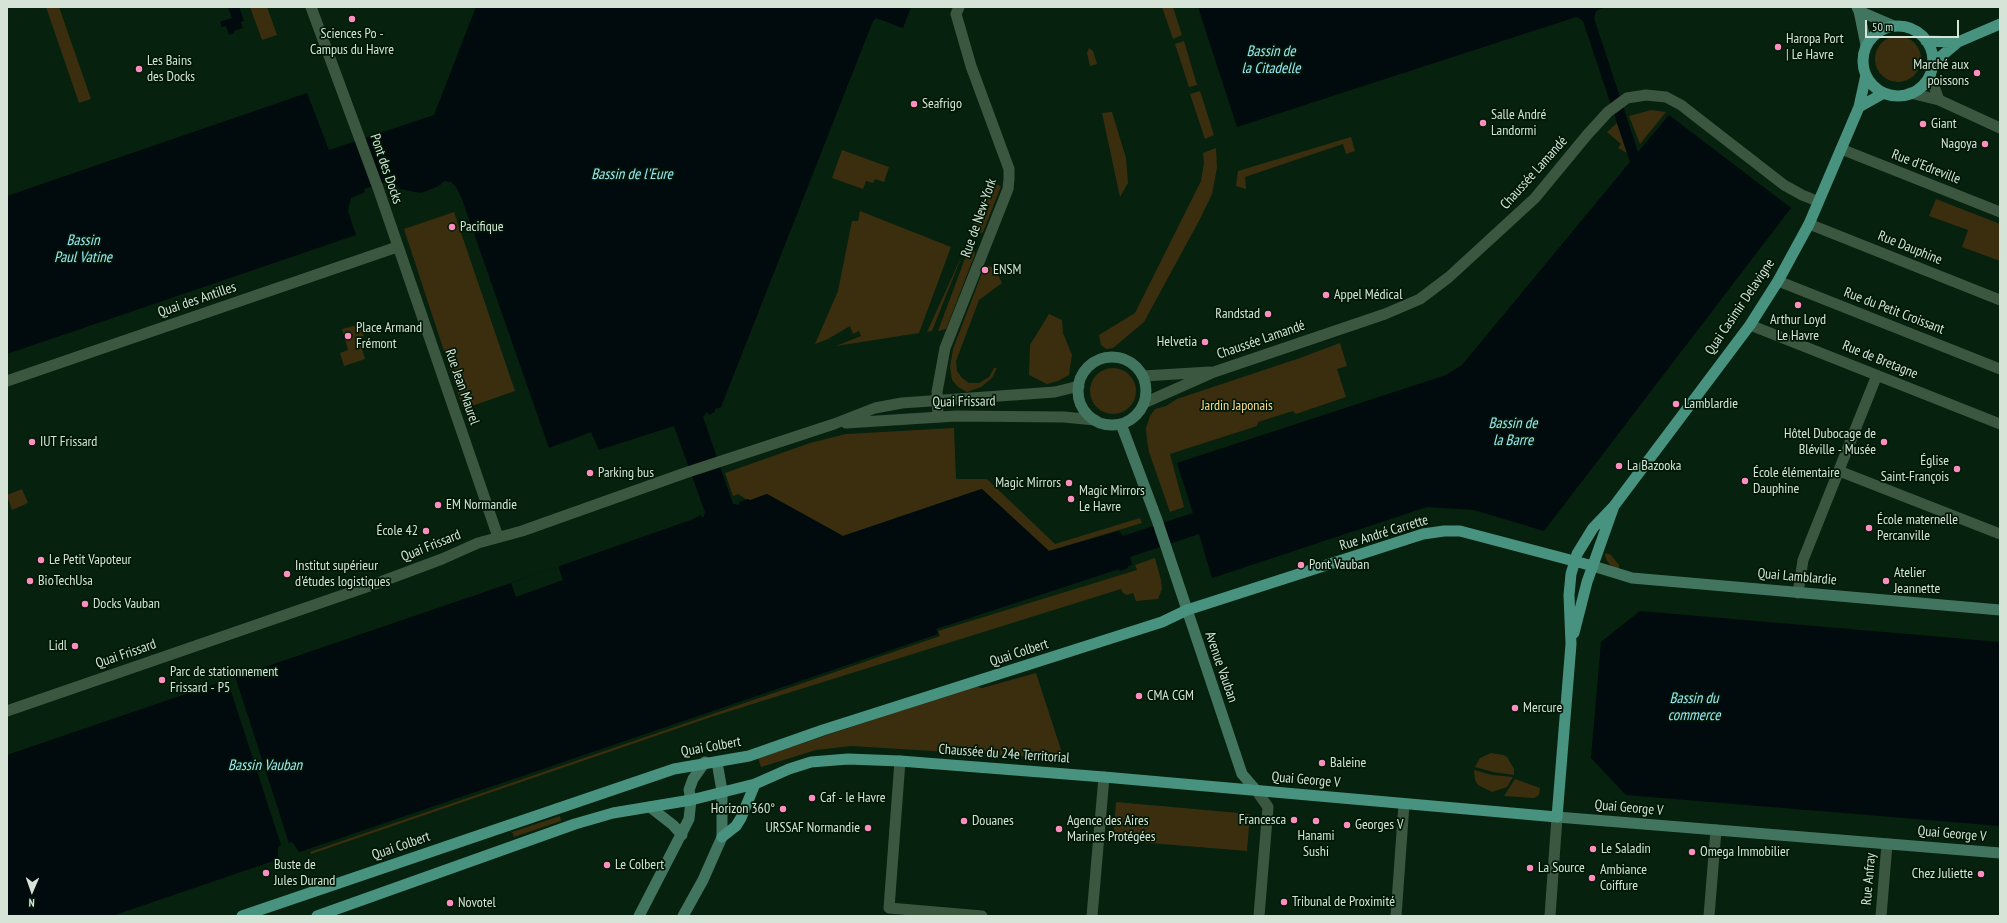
<!DOCTYPE html>
<html>
<head>
<meta charset="utf-8">
<style>
	body { margin:0 }
	#map { position:relative; width:2007px; height:923px; overflow:hidden; background:#06210e; font-family:"PT Sans Narrow",sans-serif }
	canvas { display:block }
	.frame { position:absolute; inset:0; border:8px solid #d5e4d7; pointer-events:none }
	.north { position:absolute; left:12px; top:871px; width:40px; height:40px; -webkit-text-stroke:3px #001806; paint-order:stroke; rotate:182deg; font-size:11px; font-weight:700; line-height:16px; text-align:center; color:#d5e4d7 }
	.north::after { content:''; display:block; margin:auto; width:14px; height:18px; background:#d5e4d7; clip-path:polygon(50% 0,100% 100%,50% 72%,0 100%) }
	.scale { position:absolute; left:1865px; top:20px; width:94px; height:18px; box-sizing:border-box; border:2px solid #d5e4d7; border-top:0; padding-left:5px; font-size:12px; line-height:14px; white-space:nowrap; color:#d5e4d7; -webkit-text-stroke:3px #001806; paint-order:stroke }
</style>
</head>
<body>
<div id="map">
<canvas width="2007" height="923"></canvas>
<div class="frame"></div>
<div class="north">N</div>
<div class="scale">50 m</div>
</div>
<script>
const ctx = document.querySelector('canvas').getContext('2d');
ctx.lineJoin = 'round';
function fillPath(path, color) {
  ctx.fillStyle = color;
  ctx.fill(path, 'evenodd');
}
function shape(rows) {
  const path = new Path2D();
  for (const r of rows) {
    if (r.length === 3) {
      path.moveTo(r[0] + r[2], r[1]);
      path.arc(r[0], r[1], r[2], 0, 2 * Math.PI);
      continue;
    }
    path.moveTo(r[0], r[1]);
    for (let i = 2; i < r.length; i += 2) path.lineTo(r[i], r[i + 1]);
  }
  return path;
}
function strokePath(path, color, width, dash) {
  ctx.strokeStyle = color;
  ctx.lineWidth = width;
  ctx.lineCap = dash ? 'butt' : 'round';
  ctx.setLineDash(dash || []);
  ctx.stroke(path);
}
function write(font, color, halo, rows, align = 'center') {
  ctx.font = font + ' "PT Sans Narrow",sans-serif';
  ctx.lineWidth = 3.5;
  ctx.setLineDash([]);
  ctx.textBaseline = 'middle';
  ctx.strokeStyle = halo;
  ctx.fillStyle = color;
  for (const [text, x, y, turn = 0] of rows) {
    ctx.save();
    ctx.translate(x, y);
    ctx.rotate((+turn || 0) * Math.PI / 180);
    ctx.textAlign = isNaN(turn) ? turn : align;
    if (halo) ctx.strokeText(text, 0, 0);
    ctx.fillText(text, 0, 0);
    ctx.restore();
  }
}
const green = shape([
	[46,7,59,7,91,99,79,103],
	[250,7,267,7,277,35,262,40],
	[1162,7,1173,7,1182,35,1173,39],
	[1898,59,23],
	[1184,41,1197,85,1189,87,1175,44],
	[1089,48,1093,51,1097,64,1090,66,1087,53],
	[1200,91,1214,135,1205,139,1190,94],
	[1651,110,1666,112,1640,144,1629,116],
	[1112,112,1126,158,1128,183,1120,197,1102,113],
	[1617,123,1627,153,1618,148,1621,144,1607,132],
	[1351,137,1355,151,1346,154,1343,144,1245,177,1246,189,1236,186,1238,171],
	[1216,148,1217,168,1212,194,1200,219,1144,322,1113,348,1106,349,1101,345,1099,335,1135,313,1201,181,1204,163,1203,153],
	[842,150,889,167,884,182,875,179,873,183,866,181,863,189,832,178],
	[991,182,1001,186,983,232,976,235,970,233],
	[1936,199,2000,224,2000,261,1962,247,1968,230,1929,216],
	[860,211,951,247,919,333,836,346,861,336,859,331,853,334,850,326,828,339,815,344,838,291,852,221,858,221],
	[454,212,515,391,463,409,404,229],
	[970,245,973,247,975,254,946,329,938,331],
	[963,253,932,331,927,332],
	[985,265,995,268,1002,283,979,300,956,361,957,371,962,378,969,383,979,383,989,377,994,368,997,368,992,378,981,387,967,392,958,387,952,380,950,367,953,349],
	[1049,314,1062,320,1063,333,1072,355,1069,375,1058,381,1047,384,1029,375,1030,345],
	[361,324,364,336,359,338,365,359,344,366,340,353,348,350,342,329],
	[1340,343,1347,366,1337,369,1346,397,1296,414,1293,411,1258,422,1257,426,1170,454,1184,507,1170,512,1149,452,1147,440,1146,428,1150,416,1155,409,1166,406,1177,399,1300,358],
	[1113,391,23],
	[954,428,956,479,987,479,1055,544,1140,518,1142,523,1049,551,981,489,843,536,767,494,749,501,738,494,733,496,725,473,810,443,846,434],
	[22,489,28,503,12,510,7,495],
	[1605,553,1611,555,1619,565,1619,570,1610,565,1606,559],
	[1155,558,1161,580,1162,589,1158,599,1136,601,1133,593,1127,595,1123,593,1121,589,711,717,311,854,310,852,940,636,938,631,1137,570,1135,565],
	[1036,673,1064,759,851,746,816,750,761,767,758,758,975,686,982,688],
	[1491,753,1503,755,1507,757,1514,769,1514,775,1493,772,1475,767,1480,758],
	[1474,770,1492,775,1513,777,1507,787,1492,792,1478,785,1475,780],
	[1515,779,1540,788,1539,795,1534,798,1504,796],
	[1116,802,1250,814,1247,851,1113,840],
	[560,816,561,821,514,837,512,832]
]);
const water = shape([
	[228,7,239,7,244,21,241,22,243,28,234,31,234,33,229,35,226,26,222,27,220,22,232,18],
	[476,7,911,7,903,28,876,18,873,21,721,407,715,409,715,412,709,415,707,412,703,417,733,504,739,505,739,502,748,499,750,500,767,494,843,536,982,489,1049,551,1119,531,1123,536,1193,513,1177,463,1446,375,1462,365,1630,162,1583,21,1579,18,1576,17,1237,127,1198,7,1606,7,1596,11,1594,18,1638,152,1669,115,1791,208,1544,531,1474,510,1427,507,1212,578,1199,534,1130,557,1132,565,1128,566,1128,568,1120,571,1119,569,936,629,938,634,112,916,7,916,7,755,511,583,691,520,701,515,702,518,704,516,705,512,674,426,599,450,591,432,549,448,462,199,456,187,451,182,444,181,439,186,421,193,400,189,392,180,364,189,365,192,351,198,348,211,356,235,7,354,7,196,307,93,329,150,434,115],
	[1640,611,2000,642,2000,826,1626,795,1591,758,1601,642]
]);
const pier = shape([
	[558,566,563,580,516,597,511,583],
	[235,676,289,843,292,842,300,853,278,860,278,847,281,845,227,679]
]);
const minor = shape([
	[311,7,378,188,498,537],
	[1930,75,1939,100],
	[1910,93,1939,100,2000,128],
	[1841,149,2000,212],
	[1809,224,2000,300],
	[1778,281,2000,369],
	[1750,325,2000,424],
	[7,381,397,247],
	[938,417,937,392,945,348,1008,189,1009,179,1009,169,971,66,956,14,959,7],
	[1839,471,2000,534],
	[1798,593,1803,560,1877,375],
	[900,761,889,908,982,916],
	[1256,790,1268,807,1259,916],
	[1092,916,1104,777],
	[1396,916,1404,804],
	[1709,916,1716,830],
	[1881,916,1887,844]
]);
const tertiary = shape([
	[1143,376,1210,372],
	[1144,403,1214,372,1385,314,1420,299,1449,277,1535,198,1587,135,1608,112,1627,98,1646,95,1666,97,1681,105,1784,185,1802,195,1817,201],
	[846,423,956,416,1064,417,1095,420],
	[7,711,375,584,442,559,478,543,522,531,685,473,834,424,875,408,902,403,1055,392,1079,386],
	[1550,916,1557,817]
]);
const secondary = shape([
	[1857,7,1859,11,1866,45],
	[1859,11,1894,26],
	[1112,391,34],
	[1121,424,1157,520,1242,774,1256,790],
	[1593,566,1632,578,2000,610],
	[650,807,673,825,682,835],
	[1557,817,2000,853],
	[639,916,689,819,691,800,689,790,693,779,705,762],
	[683,916,703,880,722,837,722,791,717,762]
]);
const primary = shape([
	[1898,61,35],
	[1926,41,1958,42],
	[1933,63,1958,42,2000,24],
	[1859,107,1884,93],
	[1574,633,1587,582,1614,506,1750,325,1778,281,1809,224,1859,107,1866,75],
	[722,837,736,826,741,818,755,784],
	[242,916,674,769,749,756,823,730,1162,622,1187,610,1423,534,1444,531,1460,531,1593,566],
	[317,916,575,824,613,813,691,800,755,784,789,769,811,762,848,759,900,761,1104,777,1557,817,1571,644,1569,595,1571,574,1577,554,1593,528,1614,506]
]);
const markers = [
	[352,19,4,"#fe8ebe"],
	[1778,47,4,"#fe8ebe"],
	[139,69,4,"#fe8ebe"],
	[1977,73,4,"#fe8ebe"],
	[914,104,4,"#fe8ebe"],
	[1483,123,4,"#fe8ebe"],
	[1923,124,4,"#fe8ebe"],
	[1985,144,4,"#fe8ebe"],
	[452,227,4,"#fe8ebe"],
	[985,270,4,"#fe8ebe"],
	[1326,295,4,"#fe8ebe"],
	[1798,305,4,"#fe8ebe"],
	[1268,314,4,"#fe8ebe"],
	[348,336,4,"#fe8ebe"],
	[1205,342,4,"#fe8ebe"],
	[1676,404,4,"#fe8ebe"],
	[32,442,4,"#fe8ebe"],
	[1884,442,4,"#fe8ebe"],
	[1619,466,4,"#fe8ebe"],
	[1957,469,4,"#fe8ebe"],
	[590,473,4,"#fe8ebe"],
	[1745,481,4,"#fe8ebe"],
	[1069,483,4,"#fe8ebe"],
	[1071,499,4,"#fe8ebe"],
	[438,505,4,"#fe8ebe"],
	[1869,528,4,"#fe8ebe"],
	[426,531,4,"#fe8ebe"],
	[41,560,4,"#fe8ebe"],
	[1301,565,4,"#fe8ebe"],
	[287,574,4,"#fe8ebe"],
	[30,581,4,"#fe8ebe"],
	[1886,581,4,"#fe8ebe"],
	[85,604,4,"#fe8ebe"],
	[75,646,4,"#fe8ebe"],
	[162,680,4,"#fe8ebe"],
	[1139,696,4,"#fe8ebe"],
	[1515,708,4,"#fe8ebe"],
	[1322,763,4,"#fe8ebe"],
	[812,798,4,"#fe8ebe"],
	[783,809,4,"#fe8ebe"],
	[1294,820,4,"#fe8ebe"],
	[964,821,4,"#fe8ebe"],
	[1316,821,4,"#fe8ebe"],
	[1347,825,4,"#fe8ebe"],
	[868,828,4,"#fe8ebe"],
	[1059,829,4,"#fe8ebe"],
	[1593,849,4,"#fe8ebe"],
	[1692,852,4,"#fe8ebe"],
	[607,865,4,"#fe8ebe"],
	[1530,868,4,"#fe8ebe"],
	[266,873,4,"#fe8ebe"],
	[1981,874,4,"#fe8ebe"],
	[1592,878,4,"#fe8ebe"],
	[1284,902,4,"#fe8ebe"],
	[450,903,4,"#fe8ebe"]
];
const poiNames = [
	["Sciences Po -",352,34,"center"],
	["Campus du Havre",352,50,"center"],
	["Haropa Port",1786,39],
	["| Le Havre",1786,55],
	["Les Bains",147,61],
	["des Docks",147,77],
	["Marché aux",1969,65,"right"],
	["poissons",1969,81,"right"],
	["Seafrigo",922,104],
	["Salle André",1491,115],
	["Landormi",1491,131],
	["Giant",1931,124],
	["Nagoya",1977,144,"right"],
	["Pacifique",460,227],
	["ENSM",993,270],
	["Appel Médical",1334,295],
	["Randstad",1260,314,"right"],
	["Arthur Loyd",1798,320,"center"],
	["Le Havre",1798,336,"center"],
	["Place Armand",356,328],
	["Frémont",356,344],
	["Helvetia",1197,342,"right"],
	["Lamblardie",1684,404],
	["Hôtel Dubocage de",1876,434,"right"],
	["Bléville - Musée",1876,450,"right"],
	["IUT Frissard",40,442],
	["Église",1949,461,"right"],
	["Saint-François",1949,477,"right"],
	["La Bazooka",1627,466],
	["Parking bus",598,473],
	["École élémentaire",1753,473],
	["Dauphine",1753,489],
	["Magic Mirrors",1061,483,"right"],
	["Magic Mirrors",1079,491],
	["Le Havre",1079,507],
	["EM Normandie",446,505],
	["École maternelle",1877,520],
	["Percanville",1877,536],
	["École 42",418,531,"right"],
	["Le Petit Vapoteur",49,560],
	["Pont Vauban",1309,565],
	["Institut supérieur",295,566],
	["d'études logistiques",295,582],
	["Atelier",1894,573],
	["Jeannette",1894,589],
	["BioTechUsa",38,581],
	["Docks Vauban",93,604],
	["Lidl",67,646,"right"],
	["Parc de stationnement",170,672],
	["Frissard - P5",170,688],
	["CMA CGM",1147,696],
	["Mercure",1523,708],
	["Baleine",1330,763],
	["Caf - le Havre",820,798],
	["Horizon 360°",775,809,"right"],
	["Francesca",1286,820,"right"],
	["Douanes",972,821],
	["Agence des Aires",1067,821],
	["Marines Protégées",1067,837],
	["Georges V",1355,825],
	["URSSAF Normandie",860,828,"right"],
	["Hanami",1316,836,"center"],
	["Sushi",1316,852,"center"],
	["Le Saladin",1601,849],
	["Omega Immobilier",1700,852],
	["Buste de",274,865],
	["Jules Durand",274,881],
	["Le Colbert",615,865],
	["La Source",1538,868],
	["Ambiance",1600,870],
	["Coiffure",1600,886],
	["Chez Juliette",1973,874,"right"],
	["Tribunal de Proximité",1292,902],
	["Novotel",458,903]
];
const streetNames = [
	["Rue d'Edreville",1926,167,21],
	["Pont des Docks",386,169,71],
	["Chaussée Lamandé",1534,173,-48],
	["Rue de New-York",979,218,-71],
	["Rue Dauphine",1910,248,22],
	["Quai des Antilles",197,300,-19],
	["Quai Casimir Delavigne",1740,307,-56],
	["Rue du Petit Croissant",1894,311,21],
	["Chaussée Lamandé",1261,340,-19],
	["Rue de Bretagne",1880,360,22],
	["Rue Jean Maurel",462,387,71],
	["Quai Frissard",964,402,-1],
	["Rue André Carrette",1384,533,-17],
	["Quai Frissard",431,546,-22],
	["Quai Lamblardie",1797,577,5],
	["Quai Colbert",1019,653,-18],
	["Quai Frissard",126,654,-19],
	["Avenue Vauban",1221,667,71],
	["Quai Colbert",711,747,-10],
	["Chaussée du 24e Territorial",1004,754,4],
	["Quai George V",1306,780,5],
	["Quai George V",1629,808,5],
	["Quai George V",1952,834,5],
	["Quai Colbert",401,846,-19],
	["Rue Anfray",1869,879,-85]
];
const parkNames = [
	["Jardin Japonais",1237,406]
];
const waterNames = [
	["Bassin de",1271,52],
	["la Citadelle",1271,69],
	["Bassin de l'Eure",632,175],
	["Bassin",83,241],
	["Paul Vatine",83,258],
	["Bassin de",1513,424],
	["la Barre",1513,441],
	["Bassin du",1694,699],
	["commerce",1694,716],
	["Bassin Vauban",265,766]
];
fillPath(green, '#3b2e0f');
fillPath(water, '#010a0d');
fillPath(pier, '#06210e');
strokePath(minor, '#3b5740', 11);
strokePath(tertiary, '#3b5740', 11);
strokePath(secondary, '#427560', 11);
strokePath(primary, '#489380', 11);
for (const [x, y, r, color] of markers) {
  const dot = new Path2D();
  dot.arc(x, y, r, 0, 2 * Math.PI);
  ctx.fillStyle = color;
  ctx.fill(dot);
  strokePath(dot, '#001806', 1.5);
}
write('14px', '#d5e4d7', '#001806', poiNames, 'left');
write('14px', '#d5e4d7', '#001806', streetNames);
write('14px', '#fedc8c', '#001806', parkNames);
write('italic 15px', '#99e7f7', '#001806', waterNames);
</script>
</body>
</html>
